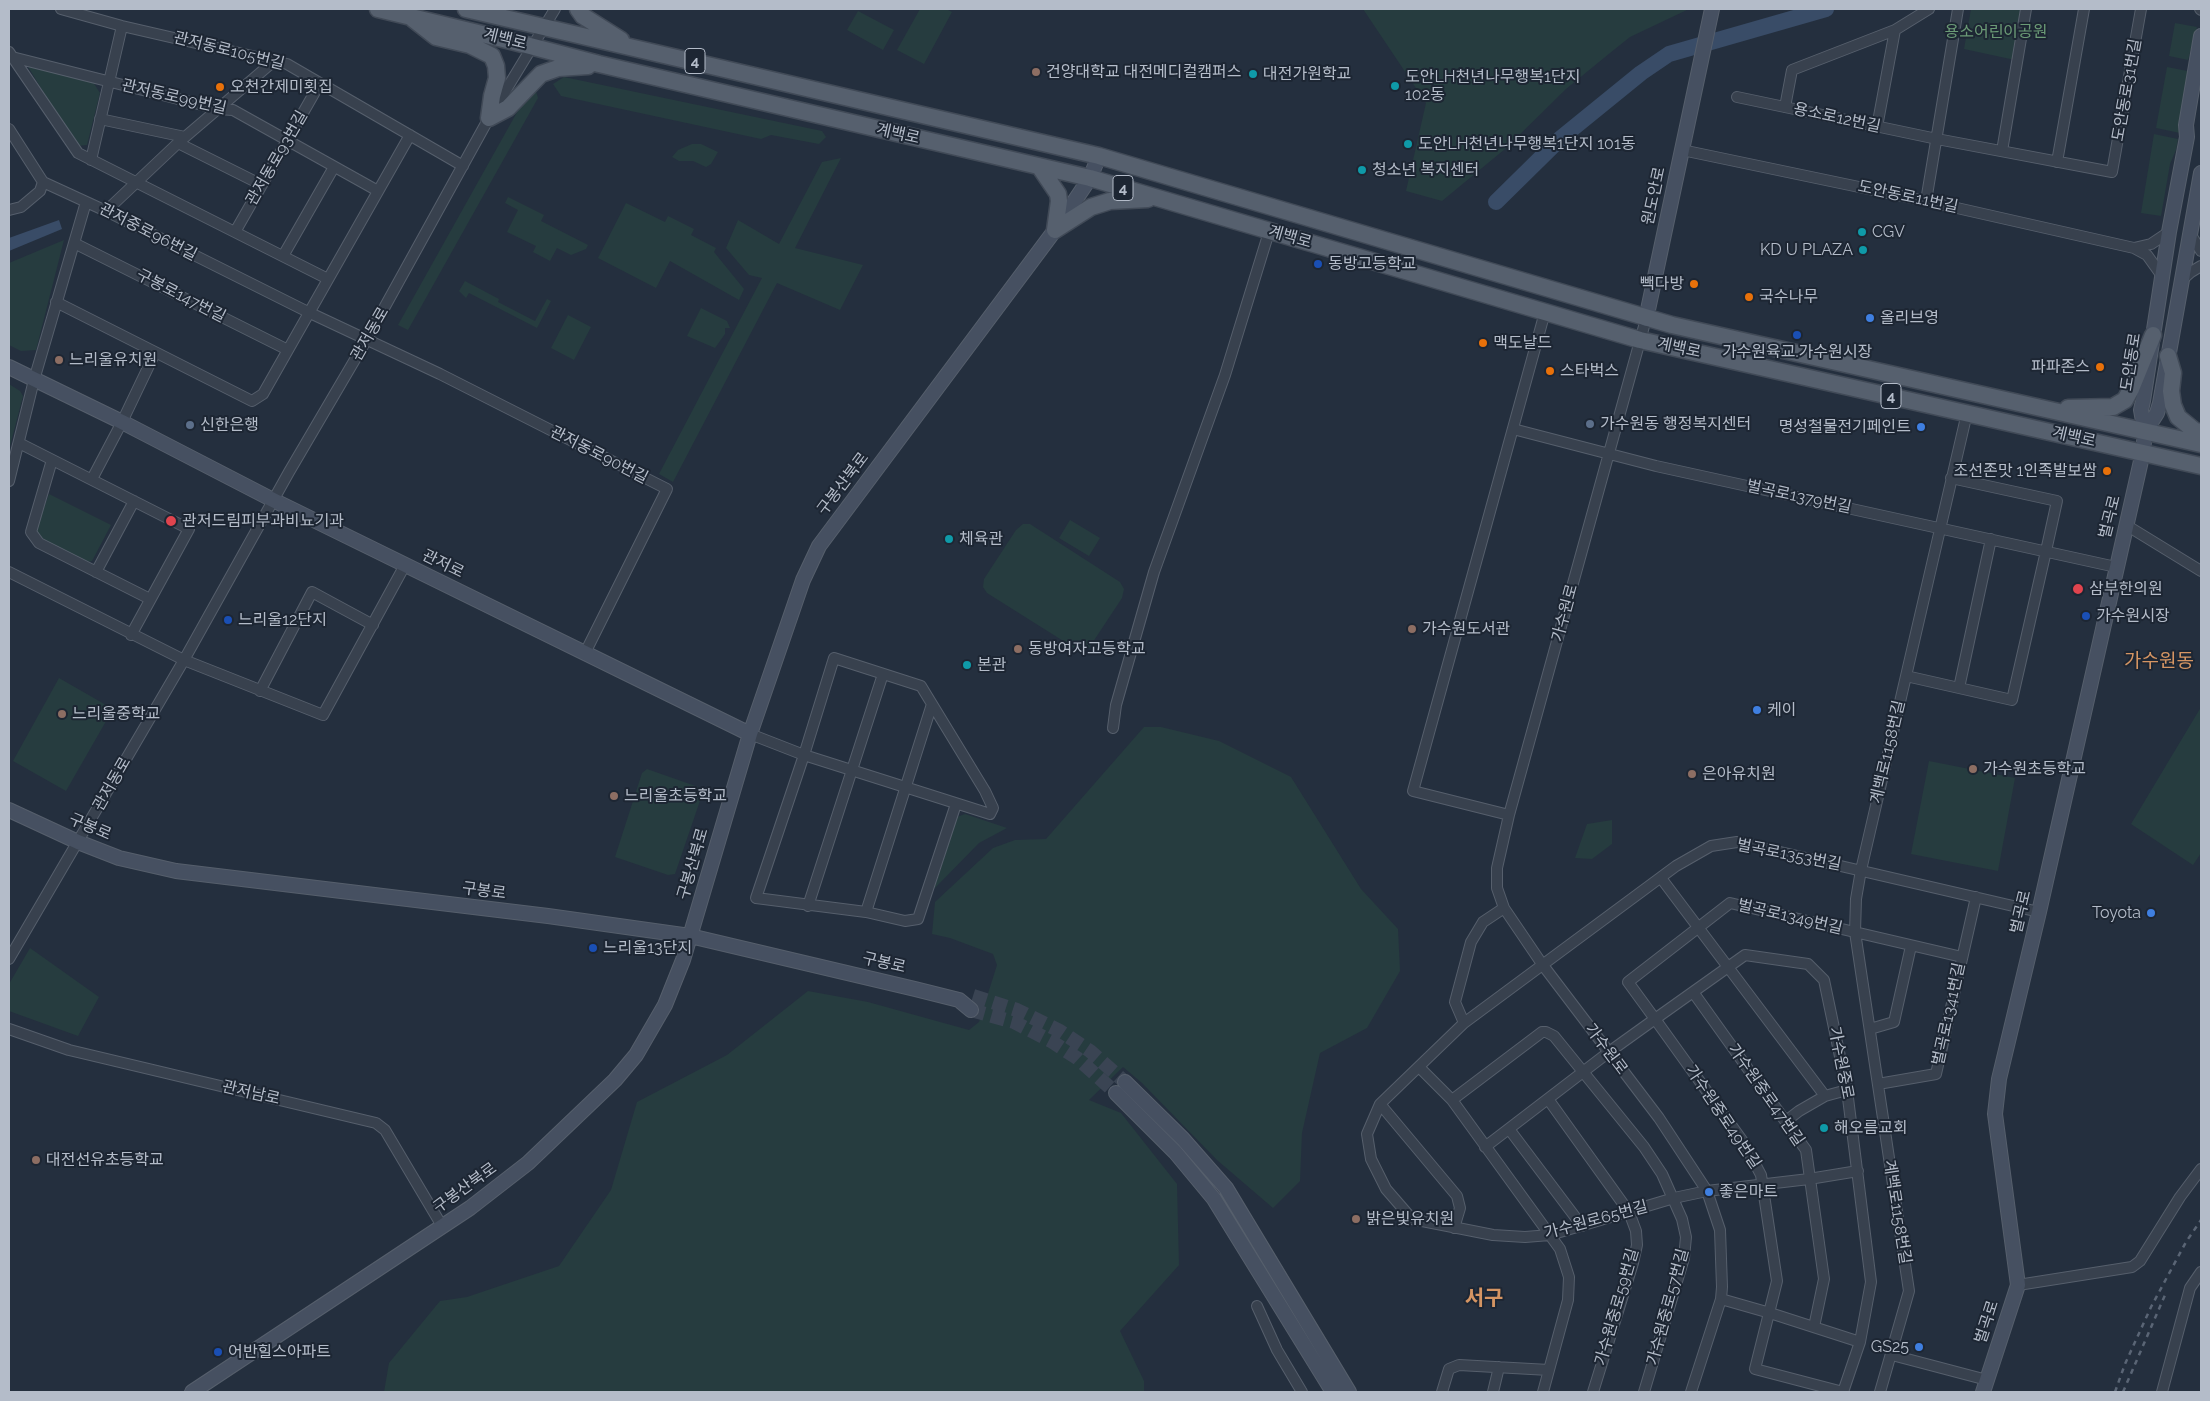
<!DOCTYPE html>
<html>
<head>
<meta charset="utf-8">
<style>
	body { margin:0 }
	#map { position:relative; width:2210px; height:1401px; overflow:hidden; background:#242f3e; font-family:Raleway,sans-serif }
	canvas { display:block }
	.frame { position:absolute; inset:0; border:10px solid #b4bcc9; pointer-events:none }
</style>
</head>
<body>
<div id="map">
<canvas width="2210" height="1401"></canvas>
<div class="frame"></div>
</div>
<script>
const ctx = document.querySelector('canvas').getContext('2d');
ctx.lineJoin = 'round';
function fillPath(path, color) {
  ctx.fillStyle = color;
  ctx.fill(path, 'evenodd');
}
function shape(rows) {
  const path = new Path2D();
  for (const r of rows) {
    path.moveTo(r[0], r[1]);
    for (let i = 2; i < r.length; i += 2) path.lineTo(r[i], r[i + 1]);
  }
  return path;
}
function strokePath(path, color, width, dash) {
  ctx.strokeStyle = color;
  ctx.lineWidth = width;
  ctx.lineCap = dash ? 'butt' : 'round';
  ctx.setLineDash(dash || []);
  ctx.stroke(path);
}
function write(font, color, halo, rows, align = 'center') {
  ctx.font = font + ' Raleway,"Noto Sans KR",sans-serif';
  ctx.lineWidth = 4;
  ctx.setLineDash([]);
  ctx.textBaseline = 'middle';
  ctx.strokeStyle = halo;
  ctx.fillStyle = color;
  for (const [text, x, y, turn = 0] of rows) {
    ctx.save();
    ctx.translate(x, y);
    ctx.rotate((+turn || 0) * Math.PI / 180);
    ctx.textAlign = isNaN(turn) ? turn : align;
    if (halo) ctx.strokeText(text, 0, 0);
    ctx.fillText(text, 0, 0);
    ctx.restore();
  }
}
const green = shape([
	[920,9,946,9,952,12,924,64,897,50],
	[1363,9,1689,9,1630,37,1610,53,1566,89,1505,149,1442,201,1406,191,1426,103],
	[1971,9,2024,9,2015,60,1964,49],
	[858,11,894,30,883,50,847,30],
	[2175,23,2197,27,2188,60,2169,56],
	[27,65,93,82,100,93,87,145,76,146],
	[2167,67,2187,71,2185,105,2180,133,2156,128],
	[564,77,822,131,826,137,819,144,771,135,761,139,561,96,553,84],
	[530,89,536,91,538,98,408,330,398,325],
	[2154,134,2178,139,2176,150,2170,164,2161,216,2141,213],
	[692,144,701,144,718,152,711,164,706,167,693,161,679,161,672,157,678,150],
	[841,158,795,248,863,265,840,310,777,283,673,482,659,474,762,278,749,275,726,248,738,220,779,244,822,162],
	[508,197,544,215,541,221,588,245,586,249,571,255,557,248,550,261,533,252,536,246,507,232,518,210,505,203],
	[626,203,665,222,668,216,694,229,691,235,716,248,714,252,744,289,739,300,670,261,656,288,598,258],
	[64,240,36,350,21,351,9,345,9,263],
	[465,281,499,299,498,302,535,321,547,299,551,301,537,328,469,293,466,298,459,291],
	[701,308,727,321,730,328,725,328,725,334,715,348,687,336],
	[568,315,591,327,574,360,551,348],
	[9,384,20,391,23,396,9,450],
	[49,494,111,525,92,561,87,562,41,541,35,532],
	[1070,520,1100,538,1089,556,1059,538],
	[1023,524,1030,524,1120,582,1124,589,1122,598,1089,648,1076,649,987,593,983,587,984,579,1016,530],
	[59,678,113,709,66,791,13,761],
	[2201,707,2201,853,2193,865,2131,824],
	[1144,727,1161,727,1219,741,1291,777,1361,889,1398,929,1400,971,1367,1028,1320,1053,1302,1133,1300,1181,1273,1208,1217,1160,1142,1083,1123,1067,1089,1100,1121,1113,1177,1184,1179,1265,1120,1331,1144,1381,1144,1392,384,1392,389,1363,440,1301,467,1297,559,1266,611,1190,637,1102,727,1055,808,991,868,1002,969,1030,979,1022,997,965,993,954,950,938,932,934,935,902,993,848,1015,840,1046,839],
	[1929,761,2015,778,1998,871,1911,854],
	[647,769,704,789,675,874,668,875,615,857,642,773],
	[965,814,1007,828,979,843,934,889,957,817],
	[1612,820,1612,844,1592,859,1575,858,1587,824],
	[30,948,99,997,78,1036,9,1011,9,984]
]);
const water = shape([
	[59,220,62,229,9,251,9,238]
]);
const river = shape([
	[1496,202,1561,138,1641,73,1669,54,1826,9]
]);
const secondaryTunnel = shape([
	[973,996,1017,1010,1060,1031,1090,1051,1125,1082],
	[971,1010,1014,1022,1051,1041,1077,1058,1116,1093]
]);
const street = shape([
	[61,9,122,26,287,64,463,166],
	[2200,9,2201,10],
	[9,52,78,153,328,279],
	[12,57,218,109,233,110,378,191],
	[1737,97,1937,139,2112,172,2141,9],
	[1785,107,1792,70,1895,30,1929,9],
	[100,119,185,137],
	[1877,127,1895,30],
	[9,129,43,182,106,211,308,312,440,374,667,489,585,653],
	[178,143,262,185],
	[1682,150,1926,201,2134,248,2147,255,2162,276],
	[2002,151,2026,9],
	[91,160,122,26],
	[2057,162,2084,9],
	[1926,201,1958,9],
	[9,210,21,207,40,191,43,182],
	[106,211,178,143,274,61],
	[235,232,320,83],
	[2191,235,2201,251],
	[74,243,288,350],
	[2134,248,2151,244,2169,232],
	[283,256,334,167],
	[2183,279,2191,272,2201,266],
	[56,302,252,401,263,394,410,135],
	[1646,319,1509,815,1497,868,1497,888,1504,908,1542,964,1659,1118,1707,1191,1720,1230,1722,1287,1721,1299,1691,1392],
	[1513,429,1656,466,2116,567],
	[19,443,189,529,131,635],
	[52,460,31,532,39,543,150,599],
	[92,479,122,422,155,353],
	[9,481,34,380,86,202],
	[2126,525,2201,571],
	[9,572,184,660,323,715,405,565],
	[96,572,134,501],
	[1906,676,2012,700,2046,551,2057,501,1951,478],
	[1959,688,1991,539],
	[260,691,312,592,373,625],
	[1113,728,1116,705,1154,572,1225,375,1269,232],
	[750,734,804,755,990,814,993,808,985,791,921,686,834,658,804,755,756,898,866,912,905,921,918,919,956,804],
	[1509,815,1413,791,1545,312],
	[1661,878,1825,1096],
	[808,906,883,674],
	[866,912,932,704],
	[9,959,184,660,289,472,367,339,489,118,555,9],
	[1693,992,1806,1150,1824,1279,1814,1327],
	[1464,1023,1455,1002,1471,942,1483,922,1504,908],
	[9,1029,69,1050,376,1123,385,1130,442,1226],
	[1870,1029,1894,1022,1911,946],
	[1419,1067,1452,1100,1560,1249,1569,1277,1568,1300,1543,1392],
	[1878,1084,1936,1074,1976,897],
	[1548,1099,1629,1212,1636,1231,1637,1245,1633,1263,1593,1392],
	[1452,1100,1542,1032,1546,1032,1554,1036,1644,1147,1662,1174,1682,1219,1686,1237,1684,1258,1644,1392],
	[1380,1104,1457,1196,1460,1208,1454,1228],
	[1786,1121,1799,1111,1825,1096,1847,1090],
	[1509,1129,1582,1226],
	[1485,1147,1609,1052,1655,1019,1745,955,1808,964,1824,980,1847,1090,1871,1282,1860,1342,1843,1392,1755,1369,1777,1281,1761,1175,1744,1143,1655,1019,1628,982,1730,903,1962,957],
	[1858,1171,1809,1179,1707,1191,1674,1198,1550,1235,1525,1237,1493,1235,1412,1219,1386,1189,1371,1159,1367,1134,1380,1104,1464,1023,1676,866,1711,846,1737,842,2039,912],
	[2018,1285,2132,1267,2140,1261,2180,1197,2201,1169],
	[1721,1299,1770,1313,1860,1342],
	[1257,1306,1277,1350,1302,1392],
	[1892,1355,1987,1380],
	[1442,1392,1449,1369,1459,1365,1549,1370],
	[1493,1392,1499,1367],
	[1880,1392,1909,1291,1855,932,1856,899,1861,870,1967,413],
	[2162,1392,2190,1288,2201,1272]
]);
const secondary = shape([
	[1646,319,1712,9],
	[9,367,122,422,273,500,750,734],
	[2145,432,2157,413,2160,403,2201,173],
	[9,810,78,842,119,858,176,871,548,916,690,936,915,989,959,1000,971,1010],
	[1125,1082,1183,1139,1226,1188,1349,1392],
	[1116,1093,1175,1152,1214,1199,1333,1392],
	[192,1392,470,1208,528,1163,615,1080,636,1055,665,1005,683,960,750,734,803,580,819,546,1055,230,1090,178,1099,156],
	[1983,1392,2018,1285,1995,1114,1999,1079,2039,912,2143,452,2145,432,2141,410,2143,401,2169,232,2187,137,2186,125,2201,36]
]);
const primary = shape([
	[378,9,507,40,599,64,1090,178,1640,340,2201,466],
	[466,9,1099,156,1672,325,2201,444],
	[578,9,583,16,621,40],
	[413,19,436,37,470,45,492,56,496,66,497,78,492,96,489,118],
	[489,118,508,108,541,74,558,68,588,66],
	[1039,166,1058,194,1059,201,1055,230],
	[1055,230,1091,207,1110,201,1148,199],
	[2168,356,2173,373,2171,391,2173,405,2178,417,2195,431,2201,432],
	[2068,408,2113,407,2125,400,2131,389,2153,335]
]);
const rail = shape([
	[2115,1392,2125,1364,2151,1307,2186,1242,2201,1220],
	[2123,1392,2165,1295]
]);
const markers = [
	[1036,72,5,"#8d6e63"],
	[1253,74,5,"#0f9aa8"],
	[1395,86,5,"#0f9aa8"],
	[220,87,5,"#e8710a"],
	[1408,144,5,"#0f9aa8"],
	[1362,170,5,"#0f9aa8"],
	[1862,232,5,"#0f9aa8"],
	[1863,250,5,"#0f9aa8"],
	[1318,264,5,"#1a4fb4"],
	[1694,284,5,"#e8710a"],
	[1749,297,5,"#e8710a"],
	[1870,318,5,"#3f7fe0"],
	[1797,335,5,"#1a4fb4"],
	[1483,343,5,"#e8710a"],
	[59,360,5,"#8d6e63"],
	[2100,367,5,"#e8710a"],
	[1550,371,5,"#e8710a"],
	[1590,424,5,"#5c6f8a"],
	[190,425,5,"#5c6f8a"],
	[1921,427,5,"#3f7fe0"],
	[2107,471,5,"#e8710a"],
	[171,521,6,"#e0444e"],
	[949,539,5,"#0f9aa8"],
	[2078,589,6,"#e0444e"],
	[2086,616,5,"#1a4fb4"],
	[228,620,5,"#1a4fb4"],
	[1412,629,5,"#8d6e63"],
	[1018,649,5,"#8d6e63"],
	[967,665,5,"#0f9aa8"],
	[1757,710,5,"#3f7fe0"],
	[62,714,5,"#8d6e63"],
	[1973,769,5,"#8d6e63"],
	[1692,774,5,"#8d6e63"],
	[614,796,5,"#8d6e63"],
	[2151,913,5,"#3f7fe0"],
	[593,948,5,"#1a4fb4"],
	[1824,1128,5,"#0f9aa8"],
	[36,1160,5,"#8d6e63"],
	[1709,1192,5,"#3f7fe0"],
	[1356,1219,5,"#8d6e63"],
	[1919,1347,5,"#3f7fe0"],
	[218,1352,5,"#1a4fb4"]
];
const shields = [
	[695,61,20],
	[1123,188,20],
	[1891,396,20]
];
const shieldNames = [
	["4",695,61],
	["4",1123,188],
	["4",1891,396]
];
const parkNames = [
	["용소어린이공원",1996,32]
];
const streetNames = [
	["계백로",505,39,14],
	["관저동로105번길",229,51,14],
	["도안동로31번길",2127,90,-80],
	["관저동로99번길",174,97,13],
	["용소로12번길",1837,118,12],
	["계백로",898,134,13],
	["관저동로93번길",277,158,-60],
	["원도안로",1654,196,-78],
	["도안동로11번길",1908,197,12],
	["관저중로96번길",148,232,27],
	["계백로",1290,237,16],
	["구봉로147번길",181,296,27],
	["관저동로",370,334,-60],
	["계백로",1679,348,12],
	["도안동로",2131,362,-81],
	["계백로",2074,437,13],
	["관저동로90번길",599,455,27],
	["구봉산북로",843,484,-53],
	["벌곡로1379번길",1799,497,12],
	["벌곡로",2110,517,-76],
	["관저로",443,564,26],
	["가수원로",1565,613,-75],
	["계백로1158번길",1888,752,-77],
	["관저동로",112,784,-60],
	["구봉로",90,827,23],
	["벌곡로1353번길",1789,855,11],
	["구봉산북로",693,864,-74],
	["구봉로",484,891,7],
	["벌곡로",2021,912,-77],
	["벌곡로1349번길",1790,917,13],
	["구봉로",884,963,13],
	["벌곡로1341번길",1949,1014,-78],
	["가수원로",1606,1049,53],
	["가수원중로",1841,1063,79],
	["관저남로",251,1093,13],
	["가수원중로47번길",1766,1095,55],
	["가수원중로49번길",1723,1117,56],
	["구봉산북로",465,1188,-36],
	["계백로1158번길",1897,1212,81],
	["가수원로65번길",1596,1220,-15],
	["가수원중로59번길",1617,1307,-74],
	["가수원중로57번길",1668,1307,-75],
	["벌곡로",1987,1322,-72]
];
const poiNames = [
	["건양대학교 대전메디컬캠퍼스",1046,72],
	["대전가원학교",1263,74],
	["도안LH천년나무행복1단지",1405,77],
	["102동",1405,95],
	["오천간제미횟집",230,87],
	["도안LH천년나무행복1단지 101동",1418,144],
	["청소년 복지센터",1372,170],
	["CGV",1872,232],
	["KD U PLAZA",1853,250,"right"],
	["동방고등학교",1328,264],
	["빽다방",1684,284,"right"],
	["국수나무",1759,297],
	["올리브영",1880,318],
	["맥도날드",1493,343],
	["가수원육교.가수원시장",1797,352,"center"],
	["느리울유치원",69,360],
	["파파존스",2090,367,"right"],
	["스타벅스",1560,371],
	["가수원동 행정복지센터",1600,424],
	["신한은행",200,425],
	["명성철물전기페인트",1911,427,"right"],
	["조선존맛 1인족발보쌈",2097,471,"right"],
	["관저드림피부과비뇨기과",182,521],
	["체육관",959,539],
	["삼부한의원",2089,589],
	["가수원시장",2096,616],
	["느리울12단지",238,620],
	["가수원도서관",1422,629],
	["동방여자고등학교",1028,649],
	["본관",977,665],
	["케이",1767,710],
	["느리울중학교",72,714],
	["가수원초등학교",1983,769],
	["은아유치원",1702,774],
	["느리울초등학교",624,796],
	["Toyota",2141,913,"right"],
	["느리울13단지",603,948],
	["해오름교회",1834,1128],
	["대전선유초등학교",46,1160],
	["좋은마트",1719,1192],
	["밝은빛유치원",1366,1219],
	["GS25",1909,1347,"right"],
	["어반힐스아파트",228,1352]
];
const quarterNames = [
	["가수원동",2159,661]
];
const districtNames = [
	["서구",1484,1299]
];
fillPath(green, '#263c3f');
fillPath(water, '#394c67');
strokePath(river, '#394c67', 16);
strokePath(secondaryTunnel, '#3a4453', 14, [14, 7]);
strokePath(street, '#565f6c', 12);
strokePath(secondary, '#565f6c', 16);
strokePath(primary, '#414a57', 19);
strokePath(street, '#38414e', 10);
strokePath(secondary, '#465061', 14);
strokePath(primary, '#56606e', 16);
strokePath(rail, '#5a6575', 2.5, [5, 5]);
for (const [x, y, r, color] of markers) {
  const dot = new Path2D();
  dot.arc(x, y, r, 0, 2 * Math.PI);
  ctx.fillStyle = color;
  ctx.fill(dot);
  strokePath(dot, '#1d2633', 2);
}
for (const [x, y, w] of shields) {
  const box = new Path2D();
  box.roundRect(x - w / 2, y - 12.5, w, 25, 4);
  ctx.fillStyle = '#1d2633';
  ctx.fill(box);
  strokePath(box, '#b4bcc9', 1);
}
write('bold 15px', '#b4bcc9', null, shieldNames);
write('16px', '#6b9a76', '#1d2633', parkNames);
write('16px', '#b4bcc9', '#1d2633', streetNames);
write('16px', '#b4bcc9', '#1d2633', poiNames, 'left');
write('19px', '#d59563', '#1d2633', quarterNames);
write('bold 21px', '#d59563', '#1d2633', districtNames);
</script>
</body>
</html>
